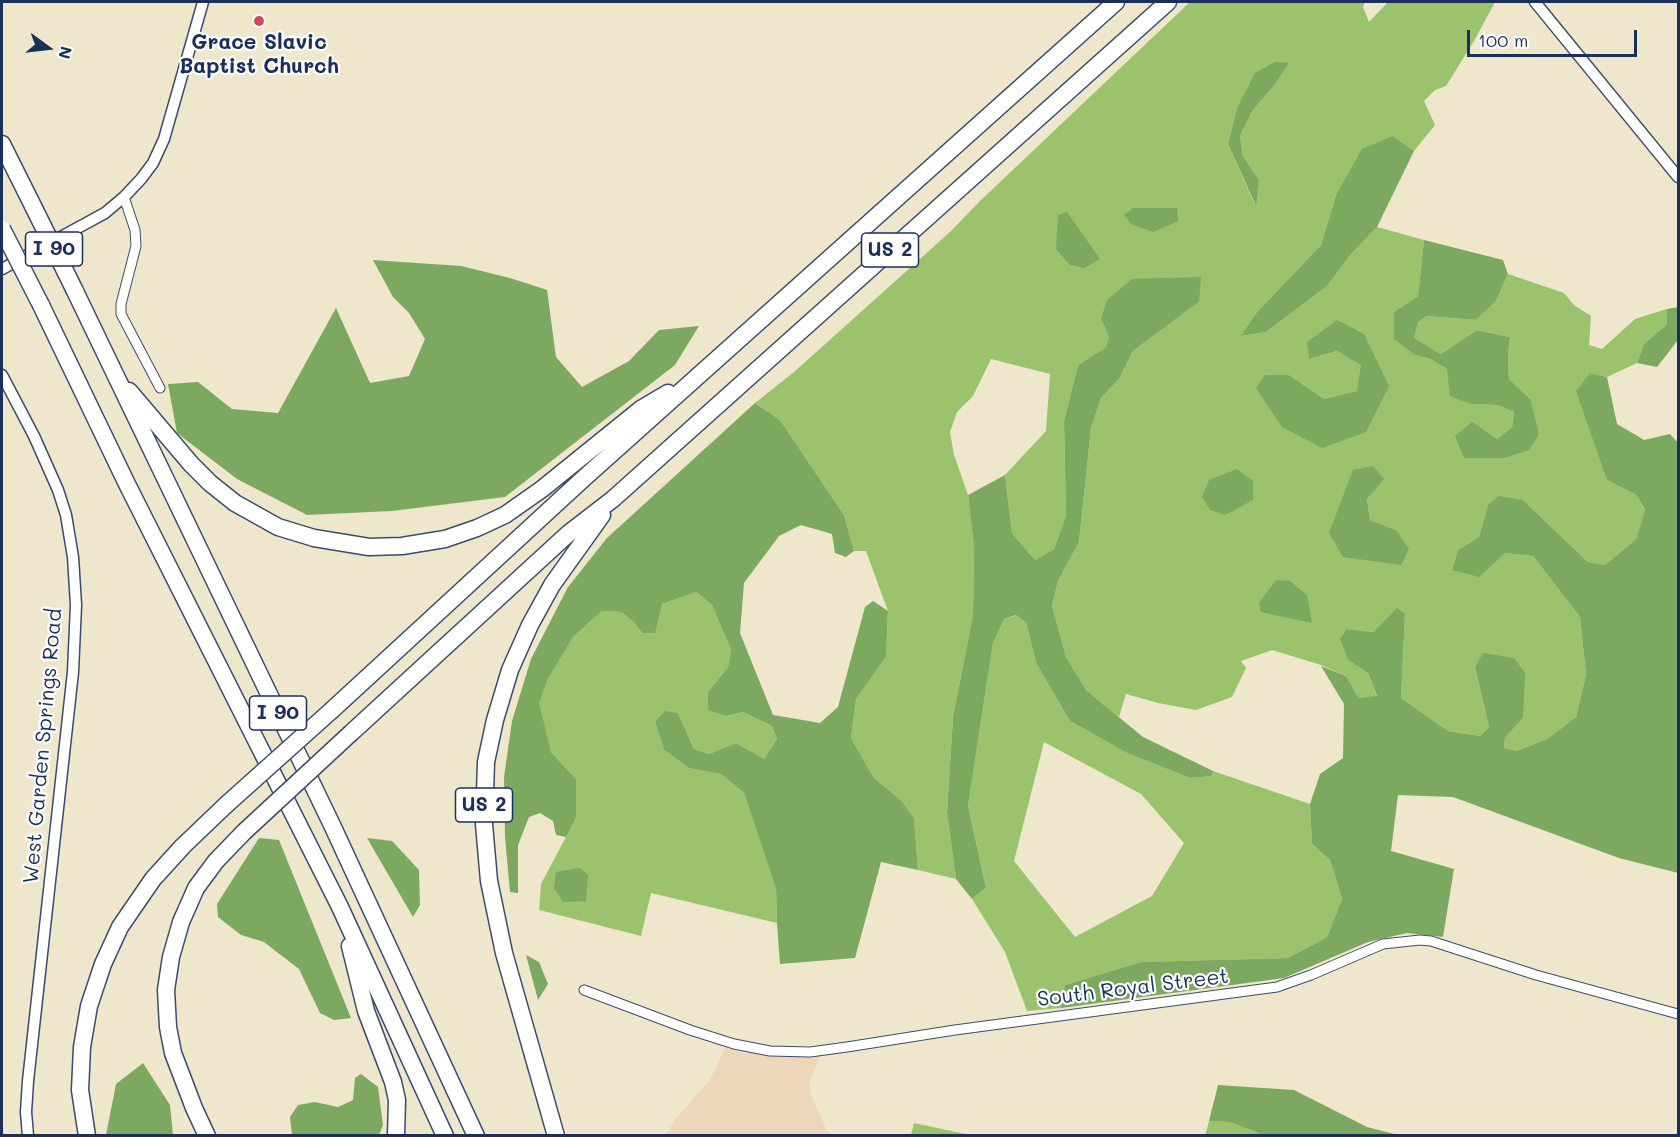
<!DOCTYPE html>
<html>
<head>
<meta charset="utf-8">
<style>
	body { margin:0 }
	#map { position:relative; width:1680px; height:1137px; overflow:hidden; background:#eee7cc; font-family:Mali,sans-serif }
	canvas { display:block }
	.frame { position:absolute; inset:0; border:3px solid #1b2f5e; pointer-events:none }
	.north { position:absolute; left:18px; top:18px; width:60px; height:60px; -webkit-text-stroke:4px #fff; paint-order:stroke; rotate:105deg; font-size:16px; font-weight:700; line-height:24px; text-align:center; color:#1b2f5e }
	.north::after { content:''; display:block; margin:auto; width:21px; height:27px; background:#1b2f5e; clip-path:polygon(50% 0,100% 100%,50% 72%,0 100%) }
	.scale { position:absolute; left:1467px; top:30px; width:170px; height:27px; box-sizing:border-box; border:3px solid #1b2f5e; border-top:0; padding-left:8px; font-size:18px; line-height:21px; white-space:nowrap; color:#1b2f5e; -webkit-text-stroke:4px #fff; paint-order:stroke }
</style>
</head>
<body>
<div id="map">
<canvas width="1680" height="1137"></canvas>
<div class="frame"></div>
<div class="north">N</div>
<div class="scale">100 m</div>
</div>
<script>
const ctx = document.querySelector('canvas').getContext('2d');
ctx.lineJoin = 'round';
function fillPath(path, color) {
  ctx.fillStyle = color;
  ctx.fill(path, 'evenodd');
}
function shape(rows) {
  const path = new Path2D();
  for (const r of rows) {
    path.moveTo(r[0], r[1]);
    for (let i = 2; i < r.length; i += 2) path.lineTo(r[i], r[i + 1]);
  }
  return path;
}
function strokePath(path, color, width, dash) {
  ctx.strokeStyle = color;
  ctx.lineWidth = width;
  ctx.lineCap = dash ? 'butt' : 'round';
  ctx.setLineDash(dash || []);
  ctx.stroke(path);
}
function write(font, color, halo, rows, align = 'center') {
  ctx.font = font + ' Mali,sans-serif';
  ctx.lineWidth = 4.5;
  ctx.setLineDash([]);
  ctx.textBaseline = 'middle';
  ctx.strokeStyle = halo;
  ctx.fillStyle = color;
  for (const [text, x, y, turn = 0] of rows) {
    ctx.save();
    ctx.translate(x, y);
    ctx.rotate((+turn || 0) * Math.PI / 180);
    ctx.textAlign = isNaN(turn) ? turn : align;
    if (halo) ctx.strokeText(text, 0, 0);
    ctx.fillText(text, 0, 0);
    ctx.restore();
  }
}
const built = shape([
	[725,1048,744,1053,761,1053,822,1052,810,1080,810,1092,826,1129,833,1135,665,1136,674,1121,710,1080]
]);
const green = shape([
	[1190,2,1365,2,1363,7,1369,22,1388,2,1495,2,1474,41,1446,86,1435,90,1424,101,1435,125,1414,151,1393,136,1336,195,1321,245,1257,312,1242,336,1266,332,1327,286,1351,254,1377,227,1424,240,1418,296,1394,312,1415,355,1430,359,1447,369,1471,404,1498,405,1514,412,1512,427,1497,439,1504,458,1530,399,1509,379,1508,356,1510,337,1477,330,1441,354,1414,338,1418,322,1427,316,1476,320,1496,301,1508,274,1564,293,1574,305,1591,316,1589,345,1602,349,1635,319,1667,309,1667,324,1644,344,1637,363,1607,377,1590,373,1607,480,1636,495,1645,511,1636,539,1605,565,1588,562,1523,500,1488,505,1479,537,1458,550,1452,570,1505,553,1533,556,1580,617,1586,675,1576,717,1547,739,1517,751,1504,748,1505,738,1523,718,1475,667,1489,727,1480,736,1448,731,1401,698,1405,614,1374,632,1347,629,1348,660,1368,673,1377,697,1359,698,1346,676,1321,665,1272,650,1241,661,1246,668,1232,697,1196,710,1158,703,1126,694,1119,717,1086,690,1066,657,1052,606,1058,581,1079,542,1091,428,1101,398,1119,379,1133,351,1199,302,1101,319,1109,337,1106,347,1078,365,1064,421,1066,516,1054,549,1035,560,1012,533,1005,475,1046,431,1050,374,991,359,973,396,957,412,950,432,954,455,968,495,974,547,973,615,953,717,947,812,956,879,918,870,914,818,901,800,874,778,851,738,856,699,886,657,888,611,866,551,854,551,844,515,780,420,755,403,794,372,950,232,980,201],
	[1272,88,1253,110,1240,136,1243,156,1259,180,1255,205,1228,144,1237,108],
	[1364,334,1366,432,1265,375,1289,375,1324,399,1358,391,1362,365,1337,351,1309,359],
	[1383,479,1367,499,1370,520,1396,530,1329,533],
	[696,592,712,605,731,650,728,667,708,692,727,716,743,712,772,726,777,739,764,759,736,743,709,754,694,749,678,713,655,722,664,750,689,768,721,774,744,793,776,889,777,923,651,893,641,936,539,910,541,884,576,818,576,779,551,752,538,703,548,679,574,636,602,611,621,612,633,621,642,633,662,604],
	[1017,615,1026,622,1036,663,1070,721,1127,753,1190,778,1212,776,1213,771,1310,804,1312,844,1330,860,1342,899,1327,937,1288,958,1141,962,1065,985,1061,1008,1027,1011,1005,952,972,899,986,886,968,806,993,643,1004,619],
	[1044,742,1141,794,1184,843,1152,896,1075,937,1014,861],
	[1209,1121,1229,1122,1254,1131,1261,1135,1205,1136],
	[914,1123,970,1135,911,1135]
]);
const forest = shape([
	[1275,62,1289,63,1272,88,1253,110,1240,136,1243,156,1259,180,1256,206,1228,144,1237,108,1255,73],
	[1393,136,1414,151,1377,227,1351,254,1327,286,1266,332,1241,336,1257,312,1321,245,1336,195,1362,149],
	[1133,208,1177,208,1178,221,1153,232,1131,224,1124,215],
	[1067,212,1100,259,1084,268,1070,265,1056,249,1058,215],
	[1424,240,1503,260,1508,274,1496,301,1476,320,1427,316,1418,322,1414,338,1441,354,1477,330,1510,337,1508,356,1509,379,1530,399,1539,434,1529,450,1504,458,1464,458,1455,436,1472,422,1497,439,1512,427,1514,412,1498,405,1471,404,1450,396,1447,369,1430,359,1415,355,1394,339,1394,312,1418,296],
	[373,260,461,266,510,278,547,290,556,357,582,387,629,361,659,330,699,326,675,365,505,497,392,511,307,515,237,479,177,433,168,384,198,382,232,409,278,413,336,308,370,383,409,376,425,339,409,313,393,297],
	[1201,277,1199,302,1133,351,1119,379,1101,398,1091,428,1079,542,1058,581,1052,606,1066,657,1086,690,1143,737,1213,771,1212,776,1190,778,1127,753,1070,721,1036,663,1026,622,1016,615,1004,619,993,643,968,806,986,887,972,899,956,879,947,812,953,717,973,615,974,547,968,495,1005,475,1012,533,1035,560,1054,549,1066,516,1064,421,1078,365,1106,347,1109,337,1101,319,1107,300,1132,279],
	[1678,307,1678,340,1657,367,1637,363,1644,344,1667,324,1667,309],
	[1337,320,1364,334,1389,386,1366,432,1322,448,1282,427,1256,388,1265,375,1289,375,1324,399,1357,391,1361,365,1337,351,1309,359,1307,342],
	[1590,373,1607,377,1617,424,1644,440,1670,434,1678,443,1678,873,1619,858,1453,797,1398,795,1391,851,1454,869,1443,937,1407,933,1368,942,1284,978,1061,1008,1065,985,1141,962,1288,958,1327,937,1342,899,1330,860,1312,844,1310,804,1320,774,1343,758,1344,704,1321,666,1346,676,1359,698,1377,696,1368,673,1348,660,1340,639,1347,629,1374,632,1397,608,1405,614,1401,698,1448,731,1480,736,1489,727,1475,667,1483,653,1514,658,1525,673,1523,718,1505,738,1504,748,1517,751,1547,739,1576,717,1586,675,1580,617,1533,556,1505,553,1479,577,1452,570,1458,550,1479,537,1488,505,1499,496,1523,500,1588,562,1605,565,1636,539,1645,510,1636,495,1607,480,1576,391],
	[755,403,780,420,844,515,854,551,846,557,835,553,832,534,801,525,779,536,744,583,740,633,773,715,820,723,838,707,865,607,873,601,888,611,886,657,856,699,851,738,874,778,901,800,914,818,918,870,881,862,855,958,780,964,777,923,776,889,744,793,721,774,689,768,664,750,655,722,665,711,678,713,694,749,709,754,736,743,764,759,777,739,772,726,743,712,727,716,708,710,708,692,728,667,731,650,712,605,696,592,662,604,655,633,642,633,633,621,621,612,602,611,574,636,548,679,539,703,551,752,576,779,576,818,566,837,556,835,553,821,540,813,529,817,518,845,518,893,510,892,505,837,504,777,512,721,531,659,568,587,607,538],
	[1373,466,1384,479,1367,499,1370,520,1396,530,1409,549,1401,565,1343,557,1329,533,1353,470],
	[1237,469,1253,481,1253,500,1225,515,1210,510,1202,497,1209,480],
	[1276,580,1290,581,1307,595,1312,623,1261,612,1259,603],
	[259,838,279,840,351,1018,334,1020,320,1013,299,969,264,942,241,935,218,917,217,904],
	[367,838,392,841,419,870,420,905,413,917],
	[580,868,588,875,586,901,563,902,554,888,556,872],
	[526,955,539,962,548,984,538,1000],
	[143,1063,170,1105,173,1135,106,1135,116,1084],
	[361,1074,378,1087,383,1125,379,1135,292,1135,290,1117,298,1105,315,1102,338,1107,353,1100,355,1078],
	[1218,1085,1294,1090,1367,1127,1398,1135,1261,1135,1254,1131,1229,1122,1209,1121]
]);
const minor = shape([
	[124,197,135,230,136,246,121,304,121,314,160,388],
	[584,990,690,1030,734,1044,770,1051,810,1052,847,1047,955,1030,1277,987,1311,975,1383,944,1420,940,1431,941,1536,975,1678,1014]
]);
const tertiary = shape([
	[1535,2,1678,177],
	[2,269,105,213,124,197,141,179,153,163,164,139,203,2],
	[2,375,34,436,58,490,66,515,73,557,76,605,73,672,28,1081,26,1112,28,1136]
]);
const motorway = shape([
	[2,144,33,206],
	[75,291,332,825,476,1136],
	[41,305,126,482,340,907,445,1136],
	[129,391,191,464,210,483,235,503,278,527,314,538,369,547,402,546,445,539,477,528,505,515,542,489,641,409,668,393],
	[332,710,583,479,1116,2],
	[351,733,569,533,613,499,1168,2],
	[350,946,366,1011,393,1082,397,1100,396,1136],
	[87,1136,80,1090,82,1047,89,1006,103,964,120,927,153,879,183,846,227,804],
	[207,1136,194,1108,173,1053,168,1027,166,990,171,957,181,922,196,888,216,861,244,832],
	[556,1136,504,953,489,881,484,824,486,762,495,720,510,670,530,625,552,585,602,515]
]);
const motorwayBridge = shape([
	[33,206,75,291],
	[2,229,41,305],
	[227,804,332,710],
	[244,832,351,733]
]);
const markers = [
	[259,21,6,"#d1495b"]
];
const shields = [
	[54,249,57],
	[890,250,57],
	[278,713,57],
	[484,805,57]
];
const shieldNames = [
	["I 90",54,249],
	["US 2",890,250],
	["I 90",278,713],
	["US 2",484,805]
];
const poiNames = [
	["Grace Slavic",259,43],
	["Baptist Church",259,67]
];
const streetNames = [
	["West Garden Springs Road",43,746,-85],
	["South Royal Street",1133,988,-7]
];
fillPath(built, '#eed6bb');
fillPath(green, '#9bc26d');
fillPath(forest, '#7ca860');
strokePath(minor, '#3b4b6e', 11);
strokePath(tertiary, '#3b4b6e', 13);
strokePath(motorway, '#3b4b6e', 19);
strokePath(minor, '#fff', 9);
strokePath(tertiary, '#fff', 10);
strokePath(motorway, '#fff', 16);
strokePath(motorwayBridge, '#3b4b6e', 19, []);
strokePath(motorwayBridge, '#fff', 16);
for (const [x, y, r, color] of markers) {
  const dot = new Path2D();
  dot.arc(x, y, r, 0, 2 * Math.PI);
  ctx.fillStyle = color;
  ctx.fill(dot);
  strokePath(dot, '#fff', 2);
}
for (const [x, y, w] of shields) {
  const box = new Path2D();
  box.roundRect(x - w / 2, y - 17, w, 34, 4.5);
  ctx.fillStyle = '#fff';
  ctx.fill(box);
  strokePath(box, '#1b2f5e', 1.5);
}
write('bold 20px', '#1b2f5e', null, shieldNames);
write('bold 21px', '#1b2f5e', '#fff', poiNames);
write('21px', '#1b2f5e', '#fff', streetNames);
</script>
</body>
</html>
